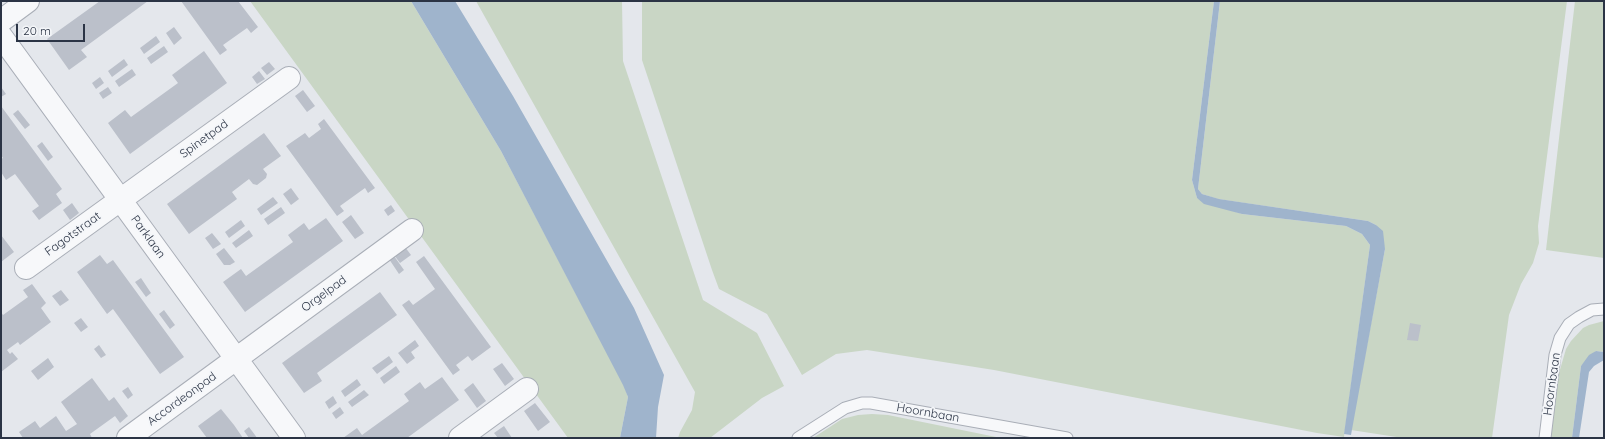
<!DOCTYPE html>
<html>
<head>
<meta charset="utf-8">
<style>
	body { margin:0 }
	#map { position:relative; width:1605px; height:439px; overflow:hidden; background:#e4e7ec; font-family:Quicksand,sans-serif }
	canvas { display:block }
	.frame { position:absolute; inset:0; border:2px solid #2b3445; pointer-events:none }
	.scale { position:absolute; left:16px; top:24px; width:69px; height:18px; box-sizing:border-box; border:2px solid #2b3445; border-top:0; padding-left:5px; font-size:12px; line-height:14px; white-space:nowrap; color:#2b3445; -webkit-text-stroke:3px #f4f6f9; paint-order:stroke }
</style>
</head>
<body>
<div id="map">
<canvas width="1605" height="439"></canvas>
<div class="frame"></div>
<div class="scale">20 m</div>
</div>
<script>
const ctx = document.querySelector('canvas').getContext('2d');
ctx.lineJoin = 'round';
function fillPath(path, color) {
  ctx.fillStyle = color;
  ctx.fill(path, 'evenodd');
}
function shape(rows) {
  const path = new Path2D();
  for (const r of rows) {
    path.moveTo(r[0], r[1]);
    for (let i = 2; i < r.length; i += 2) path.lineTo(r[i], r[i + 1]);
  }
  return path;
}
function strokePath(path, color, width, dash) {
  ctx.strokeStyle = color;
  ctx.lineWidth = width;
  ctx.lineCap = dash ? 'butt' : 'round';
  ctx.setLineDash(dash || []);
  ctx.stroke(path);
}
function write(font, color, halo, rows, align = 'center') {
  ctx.font = font + ' Quicksand,sans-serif';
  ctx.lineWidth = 3.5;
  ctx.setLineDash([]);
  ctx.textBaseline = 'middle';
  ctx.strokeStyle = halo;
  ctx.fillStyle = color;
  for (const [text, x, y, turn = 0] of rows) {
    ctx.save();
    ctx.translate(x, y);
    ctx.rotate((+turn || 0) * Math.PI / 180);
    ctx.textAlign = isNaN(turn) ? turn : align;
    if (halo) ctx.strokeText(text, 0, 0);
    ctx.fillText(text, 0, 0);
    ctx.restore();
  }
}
const green = shape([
	[250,1,411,1,501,151,624,385,628,397,620,438,568,438],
	[476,1,622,1,623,61,703,300,757,333,784,386,762,398,710,438,678,438,680,432,692,410,695,392],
	[642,1,1214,1,1192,180,1197,198,1242,214,1346,226,1362,234,1370,245,1344,437,1317,433,994,370,867,350,836,354,802,375,767,314,719,289,712,270,642,60],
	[1220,1,1567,1,1538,226,1539,243,1533,263,1521,284,1509,315,1492,438,1403,438,1351,430,1385,249,1376,225,1368,221,1218,199,1202,194,1198,189],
	[1575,1,1604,1,1604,258,1546,250],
	[1604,321,1604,352,1596,351,1581,366,1572,438,1551,438,1559,373,1566,349,1571,341,1583,328,1589,325],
	[872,414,888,415,1001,438,813,438,842,419,858,415]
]);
const water = shape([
	[411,1,455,1,513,96,634,308,664,375,658,407,656,438,620,438,628,397,623,385,501,151],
	[1214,1,1220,1,1198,189,1202,194,1219,199,1368,221,1376,225,1383,231,1385,249,1351,435,1344,434,1370,245,1362,234,1346,226,1242,214,1204,204,1197,198,1192,180],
	[1596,351,1604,352,1604,360,1594,366,1589,372,1579,438,1572,438,1581,366,1589,355]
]);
const building = shape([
	[100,1,148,1,81,50,87,57,69,70,47,39],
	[181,1,238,1,258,27,251,33,247,28,223,45,227,50,220,55],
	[174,27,182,38,174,45,166,33],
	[156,36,160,42,144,54,140,48],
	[164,46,168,52,151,64,147,58],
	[204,51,227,83,130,154,108,123,125,110,131,117,178,83,172,75],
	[124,59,128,65,112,77,108,71],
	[269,62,275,69,267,75,261,68],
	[132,69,136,75,119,87,115,81],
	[259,71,265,79,257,84,252,77],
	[100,77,104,83,96,89,92,83],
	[1,87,6,94,1,97],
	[108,87,112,93,103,99,99,93],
	[303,90,315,106,307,112,295,96],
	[1,106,62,189,56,194,62,203,39,220,32,211,39,206,15,174,6,180,1,172,1,159,3,158,1,155],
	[18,110,30,125,25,129,13,114],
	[324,119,375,188,368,193,365,188,340,206,344,211,337,216,286,146,305,133,309,138,321,129,318,124],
	[264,133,281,156,263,169,267,174,266,178,257,185,253,184,249,179,232,192,237,199,189,234,167,204],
	[42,142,53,157,48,161,37,146],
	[291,188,299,199,291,205,283,194],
	[273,197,278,203,261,215,257,209],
	[72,203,79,213,70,220,63,210],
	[391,205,395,211,388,216,384,210],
	[281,207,285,213,268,225,264,219],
	[351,215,364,233,355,239,342,222],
	[326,218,343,241,245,312,223,282,241,269,246,276,293,242,288,235,304,223,309,230],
	[241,220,245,226,229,238,225,232],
	[249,230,253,236,236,248,232,243],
	[212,233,221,244,213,249,205,238],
	[1,235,14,252,1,262],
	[405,247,411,255,400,263,394,255],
	[224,248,235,262,230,265,224,265,216,254],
	[100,255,107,264,113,260,184,357,160,374,113,309,107,314,77,272],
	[394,256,404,270,399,274,389,259],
	[424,256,491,347,472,361,468,356,456,365,460,370,453,375,402,305,409,300,413,305,435,289,416,262],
	[141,278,151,293,146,297,135,282],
	[32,284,46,303,41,308,51,322,20,345,18,342,7,350,10,354,12,352,18,359,1,372,1,312,3,315,28,297,23,290],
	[61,290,69,300,60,306,52,296],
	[380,292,397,315,317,373,322,381,304,393,282,363],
	[164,310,175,325,170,329,159,314],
	[81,318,88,327,81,332,74,323],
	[1410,323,1421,325,1418,341,1407,340],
	[415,340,419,346,411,352,415,358,407,364,398,353],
	[99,345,106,355,101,358,94,349],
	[389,356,393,362,377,374,372,368],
	[48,358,54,367,38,380,31,371],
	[502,363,514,379,505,386,493,369],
	[396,366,400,372,384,384,380,378],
	[442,377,459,400,407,438,343,438,357,428,362,435,409,401,404,394,420,382,425,389],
	[92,378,109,401,114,397,128,416,120,423,115,416,90,434,92,438,23,438,19,432,35,421,40,428,56,416,66,431,77,424,61,402],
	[357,379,361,385,345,397,341,391],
	[473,383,486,401,477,408,464,390],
	[128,387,133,395,128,399,122,391],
	[364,390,369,395,352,407,348,402],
	[333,396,337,403,329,409,325,402],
	[535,403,550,422,538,431,524,411],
	[340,407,344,413,336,419,332,413],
	[221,409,234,425,243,438,207,438,198,426],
	[504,426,512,438,498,438,494,433],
	[249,427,255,435,257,438,249,438,244,431]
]);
const lane = shape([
	[798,438,845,408,862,403,871,403,1067,438],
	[1545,438,1555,355,1560,338,1569,324,1579,317,1592,310,1604,309]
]);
const street = shape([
	[1,21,28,1],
	[1,36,294,438],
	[26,268,289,78],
	[128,438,412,230],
	[460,438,527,389]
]);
const streetNames = [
	["Spinetpad",204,139,-36],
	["Fagotstraat",73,234,-36],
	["Parklaan",148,237,54],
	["Orgelpad",324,294,-36],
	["Hoornbaan",1552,384,-82],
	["Accordeonpad",182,399,-36],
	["Hoornbaan",928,413,10]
];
fillPath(green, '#c9d6c5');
fillPath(water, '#9fb4cc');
fillPath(building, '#bbc0ca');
strokePath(lane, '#a9aeb7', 13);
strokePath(street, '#a9aeb7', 24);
strokePath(lane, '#f7f8fa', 11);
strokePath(street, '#f7f8fa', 22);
write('12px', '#2b3445', '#f4f6f9', streetNames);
</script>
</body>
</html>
